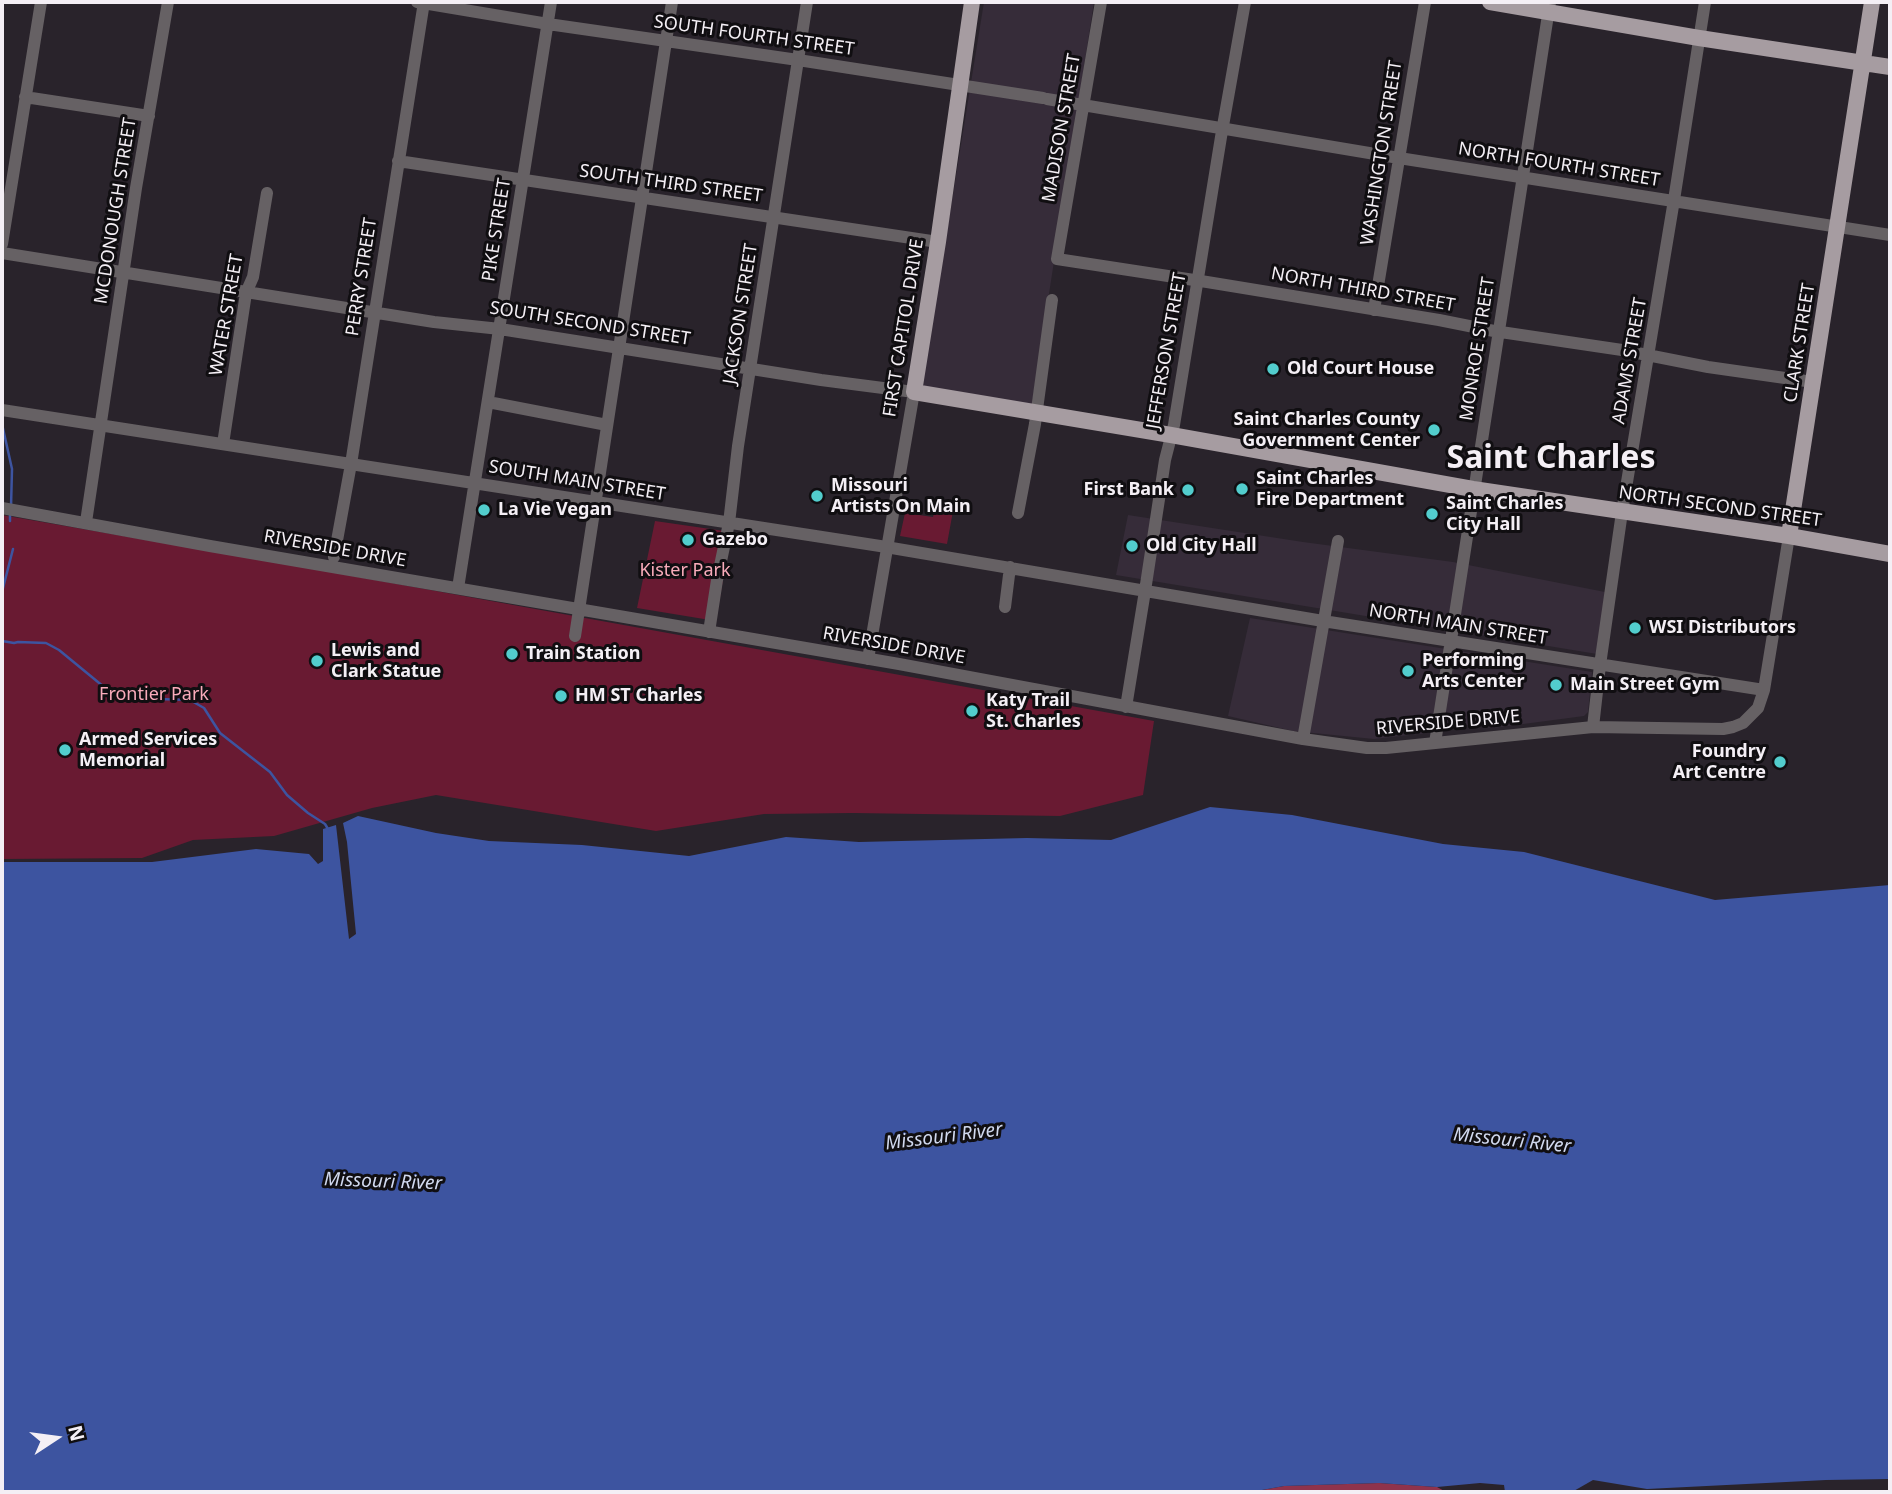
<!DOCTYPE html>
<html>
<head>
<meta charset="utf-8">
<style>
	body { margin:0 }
	#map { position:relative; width:1892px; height:1494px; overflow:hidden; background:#29232b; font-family:"Noto Sans",sans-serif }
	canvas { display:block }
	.frame { position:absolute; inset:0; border:4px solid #f4eff5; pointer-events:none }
	.north { position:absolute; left:21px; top:1403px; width:70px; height:70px; -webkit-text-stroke:5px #100e11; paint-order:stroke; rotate:77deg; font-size:19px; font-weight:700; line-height:28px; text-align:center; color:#f4eff5 }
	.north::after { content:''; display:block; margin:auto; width:24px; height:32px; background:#f4eff5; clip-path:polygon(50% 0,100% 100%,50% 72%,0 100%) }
</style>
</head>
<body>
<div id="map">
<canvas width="1892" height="1494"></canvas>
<div class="frame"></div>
<div class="north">N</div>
</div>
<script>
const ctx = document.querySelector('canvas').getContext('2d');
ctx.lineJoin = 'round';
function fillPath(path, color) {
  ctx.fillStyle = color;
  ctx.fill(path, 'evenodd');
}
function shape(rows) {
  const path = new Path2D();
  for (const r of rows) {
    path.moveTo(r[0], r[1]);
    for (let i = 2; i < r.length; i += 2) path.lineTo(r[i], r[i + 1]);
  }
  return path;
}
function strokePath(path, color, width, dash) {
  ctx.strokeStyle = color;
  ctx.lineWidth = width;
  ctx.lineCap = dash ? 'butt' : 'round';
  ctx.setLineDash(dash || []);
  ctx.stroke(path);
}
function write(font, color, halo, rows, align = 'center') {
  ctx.font = font + ' "Noto Sans",sans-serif';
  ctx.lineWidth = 6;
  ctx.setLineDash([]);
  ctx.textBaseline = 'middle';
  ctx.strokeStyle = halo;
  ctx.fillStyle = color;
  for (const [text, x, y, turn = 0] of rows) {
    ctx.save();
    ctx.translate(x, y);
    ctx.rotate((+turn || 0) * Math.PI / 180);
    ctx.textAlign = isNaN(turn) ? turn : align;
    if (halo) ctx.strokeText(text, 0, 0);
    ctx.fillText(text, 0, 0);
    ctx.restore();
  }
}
const built = shape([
	[984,2,1094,2,1032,404,922,386],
	[1128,515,1303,542,1453,562,1605,592,1597,654,1116,575],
	[1250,618,1592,672,1588,712,1584,716,1493,728,1430,721,1427,733,1374,739,1293,731,1228,716]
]);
const green = shape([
	[935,508,953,511,947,544,900,536,905,513,933,517],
	[2,515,331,572,1154,721,1143,795,1060,816,853,813,764,814,656,831,436,795,372,808,274,836,193,840,142,858,2,859],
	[655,521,731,532,716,621,637,608]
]);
const forest = shape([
	[1379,1483,1437,1487,1446,1492,1251,1492,1284,1486]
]);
const water = shape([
	[1210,807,1292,815,1443,844,1524,852,1715,900,1890,885,1890,1479,1826,1480,1647,1489,1593,1480,1572,1492,1505,1492,1504,1485,1480,1483,1437,1487,1379,1483,1284,1486,1251,1492,2,1492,2,862,152,862,256,849,309,854,318,864,323,861,323,829,336,825,349,939,356,934,347,842,343,823,358,816,436,833,489,841,582,845,689,856,786,837,859,842,1027,838,1111,840]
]);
const stream = shape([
	[2,424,12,469,11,507],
	[10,521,10,513],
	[2,592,13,549],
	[2,641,14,643,18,642,46,643,59,650,104,687,125,698,190,700,204,708,220,733,270,772,287,795,308,813,325,824,328,829]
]);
const minor = shape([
	[417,2,548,24,798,60,1043,98],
	[1101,2,1057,259,1207,282,1439,320,1494,331,1622,350,1708,367,1813,382],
	[25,97,149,116],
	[1047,99,1399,158,1890,235],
	[398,161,938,242],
	[2,244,41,2],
	[2,253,434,322,500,329,821,380,914,392,868,659],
	[1374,310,1425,2],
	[488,402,607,425],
	[2,410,880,546,1323,621,1764,690],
	[223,444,246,293,253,277,267,193],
	[2,508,210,546,899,664,1303,739,1367,748,1386,748,1593,727,1723,729,1733,727,1743,723,1758,708,1764,690,1789,536],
	[1018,513,1035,424,1052,300],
	[86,522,136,188,168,2],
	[334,557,351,464,424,2],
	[458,588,551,2],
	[1005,607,1010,567],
	[709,632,717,580,729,523,738,446,807,2],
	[575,636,672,2],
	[1126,707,1145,591,1165,460,1174,425,1221,137,1245,2],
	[1593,727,1600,665,1622,512,1674,200,1705,2],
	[1303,739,1338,541],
	[1435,743,1550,2]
]);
const major = shape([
	[972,2,938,242,914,392,1171,435,1473,489,1789,536,1890,554],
	[1490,2,1699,38,1890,67],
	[1789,536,1872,2]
]);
const markers = [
	[1273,369,7,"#52cdcd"],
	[1434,430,7,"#52cdcd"],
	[1242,489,7,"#52cdcd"],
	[1188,490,7,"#52cdcd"],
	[817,496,7,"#52cdcd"],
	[484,510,7,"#52cdcd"],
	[1432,514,7,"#52cdcd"],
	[688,540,7,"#52cdcd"],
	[1132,546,7,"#52cdcd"],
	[1635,628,7,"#52cdcd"],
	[512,654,7,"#52cdcd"],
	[317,661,7,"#52cdcd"],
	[1408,671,7,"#52cdcd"],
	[1556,685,7,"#52cdcd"],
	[561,696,7,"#52cdcd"],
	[972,711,7,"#52cdcd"],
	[65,750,7,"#52cdcd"],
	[1780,762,7,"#52cdcd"]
];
const streetNames = [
	["SOUTH FOURTH STREET",754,36,8],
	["MADISON STREET",1062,128,-80],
	["WASHINGTON STREET",1382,153,-81],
	["NORTH FOURTH STREET",1559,165,9],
	["SOUTH THIRD STREET",671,184,8],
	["MCDONOUGH STREET",116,211,-81],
	["PIKE STREET",497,230,-81],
	["PERRY STREET",362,277,-81],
	["NORTH THIRD STREET",1363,290,10],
	["JACKSON STREET",741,314,-81],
	["WATER STREET",227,315,-80],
	["SOUTH SECOND STREET",590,324,9],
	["FIRST CAPITOL DRIVE",904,328,-81],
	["CLARK STREET",1800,343,-81],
	["MONROE STREET",1478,349,-81],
	["JEFFERSON STREET",1167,351,-80],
	["ADAMS STREET",1630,361,-80],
	["SOUTH MAIN STREET",577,481,9],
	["NORTH SECOND STREET",1720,507,8],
	["RIVERSIDE DRIVE",335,549,10],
	["NORTH MAIN STREET",1458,625,9],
	["RIVERSIDE DRIVE",894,646,10],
	["RIVERSIDE DRIVE",1448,723,-5]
];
const poiNames = [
	["Old Court House",1287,369],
	["Saint Charles County",1420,420,"right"],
	["Government Center",1420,441,"right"],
	["Saint Charles",1256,479],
	["Fire Department",1256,500],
	["Missouri",831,486],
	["Artists On Main",831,507],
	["First Bank",1174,490,"right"],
	["Saint Charles",1446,504],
	["City Hall",1446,525],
	["La Vie Vegan",498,510],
	["Gazebo",702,540],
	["Old City Hall",1146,546],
	["WSI Distributors",1649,628],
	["Lewis and",331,651],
	["Clark Statue",331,672],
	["Train Station",526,654],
	["Performing",1422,661],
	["Arts Center",1422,682],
	["Main Street Gym",1570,685],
	["HM ST Charles",575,696],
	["Katy Trail",986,701],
	["St. Charles",986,722],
	["Armed Services",79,740],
	["Memorial",79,761],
	["Foundry",1766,752,"right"],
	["Art Centre",1766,773,"right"]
];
const parkNames = [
	["Kister Park",685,571],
	["Frontier Park",154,695]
];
const waterNames = [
	["Missouri River",944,1137,-7],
	["Missouri River",1512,1141,6],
	["Missouri River",383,1182,2]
];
const townNames = [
	["Saint Charles",1551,459]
];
fillPath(built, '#362c39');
fillPath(green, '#691a32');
fillPath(forest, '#8f334c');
fillPath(water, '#3d54a0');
strokePath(stream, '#3d54a0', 2.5);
strokePath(minor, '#666164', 12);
strokePath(major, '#a69ca1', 16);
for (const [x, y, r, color] of markers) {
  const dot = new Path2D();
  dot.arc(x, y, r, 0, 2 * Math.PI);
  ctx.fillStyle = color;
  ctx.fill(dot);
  strokePath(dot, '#100e11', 2.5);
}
write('18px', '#f4eff5', '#100e11', streetNames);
write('bold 18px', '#f4eff5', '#100e11', poiNames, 'left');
write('18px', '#f9abba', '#100e11', parkNames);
write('italic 19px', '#d1d9ef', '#100e11', waterNames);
write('bold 32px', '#f4eff5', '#100e11', townNames);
</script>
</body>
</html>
